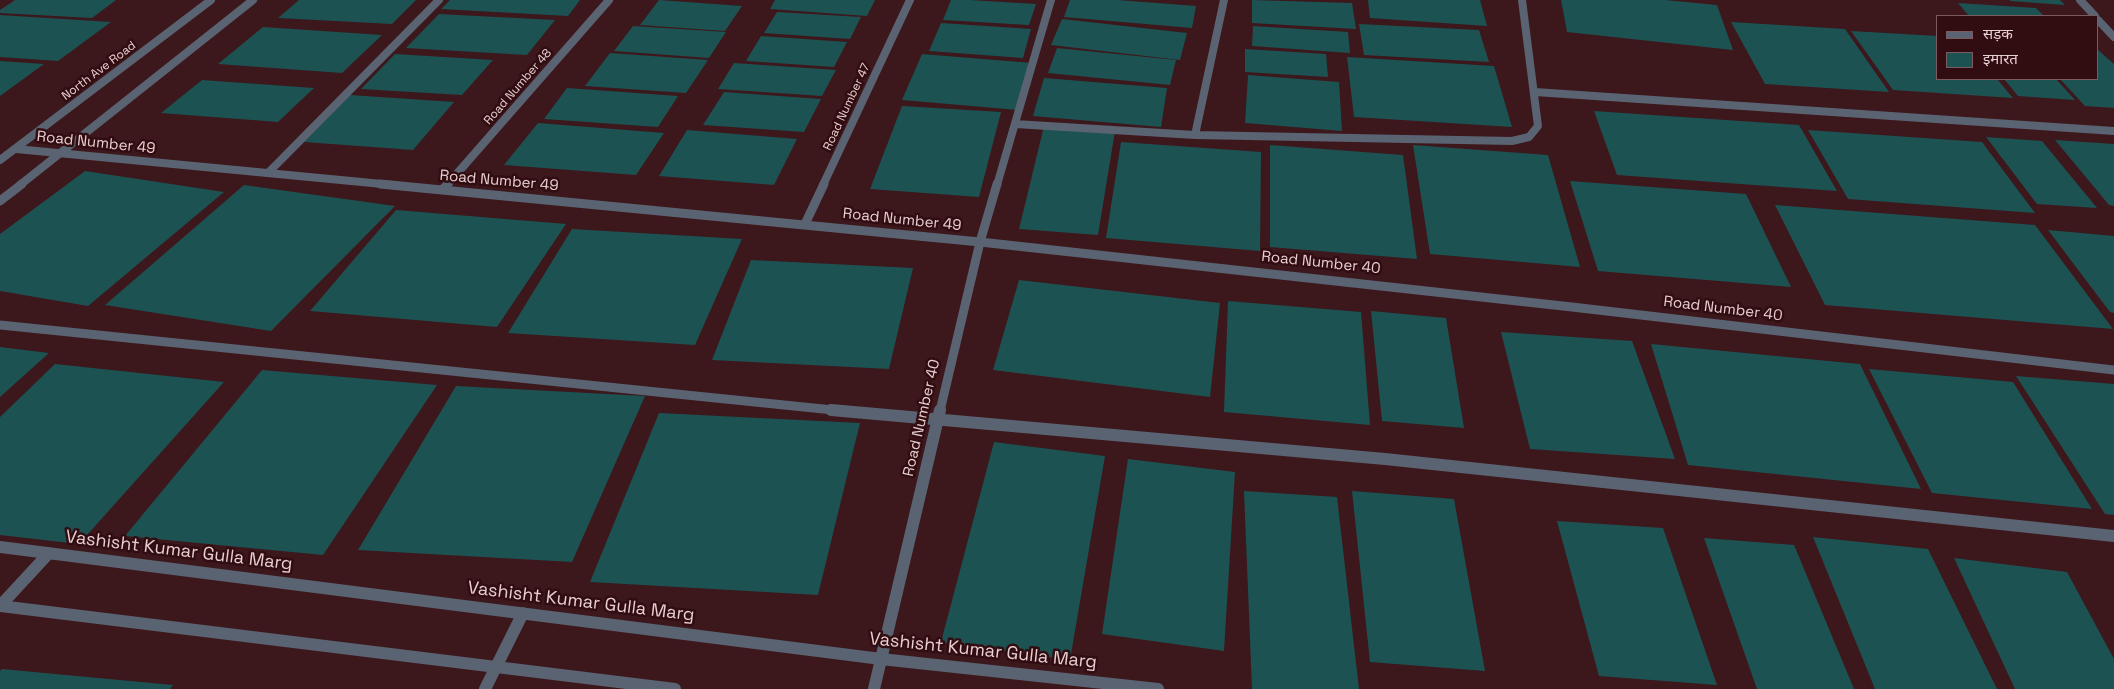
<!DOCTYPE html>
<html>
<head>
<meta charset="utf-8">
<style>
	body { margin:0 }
	#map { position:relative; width:2114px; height:689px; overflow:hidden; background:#3c171c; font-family:"Space Grotesk","Noto Sans Devanagari",sans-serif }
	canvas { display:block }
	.legend { position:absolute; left:1936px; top:15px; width:162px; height:65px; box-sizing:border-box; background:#310d12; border:1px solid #7a5b5e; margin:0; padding:6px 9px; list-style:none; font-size:15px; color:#e8cfd0 }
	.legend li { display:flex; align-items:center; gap:10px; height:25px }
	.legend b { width:25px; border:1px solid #7a5b5e }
</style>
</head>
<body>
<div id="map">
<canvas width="2114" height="689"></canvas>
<ul class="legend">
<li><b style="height:6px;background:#596371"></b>सड़क</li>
<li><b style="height:14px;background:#1d5252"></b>इमारत</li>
</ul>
</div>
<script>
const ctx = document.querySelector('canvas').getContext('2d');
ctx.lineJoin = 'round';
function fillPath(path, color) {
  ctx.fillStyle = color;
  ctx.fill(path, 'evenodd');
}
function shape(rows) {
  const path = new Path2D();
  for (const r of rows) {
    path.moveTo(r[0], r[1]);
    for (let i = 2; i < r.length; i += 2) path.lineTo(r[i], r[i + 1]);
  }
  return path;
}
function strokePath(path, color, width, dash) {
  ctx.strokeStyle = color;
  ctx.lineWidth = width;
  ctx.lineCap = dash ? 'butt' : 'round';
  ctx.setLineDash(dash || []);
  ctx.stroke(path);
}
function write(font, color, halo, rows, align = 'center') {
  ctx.font = font + ' "Space Grotesk",sans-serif';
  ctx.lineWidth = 5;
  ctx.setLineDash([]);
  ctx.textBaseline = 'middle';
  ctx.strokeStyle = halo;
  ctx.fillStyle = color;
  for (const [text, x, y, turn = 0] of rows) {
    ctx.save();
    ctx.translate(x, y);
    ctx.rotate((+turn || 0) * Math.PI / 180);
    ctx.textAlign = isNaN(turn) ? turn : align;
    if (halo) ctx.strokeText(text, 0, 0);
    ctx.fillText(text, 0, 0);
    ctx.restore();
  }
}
const building = shape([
	[15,0,116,0,92,18,0,13,0,10],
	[299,0,416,0,392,24,278,18],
	[450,0,580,0,568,16,441,9],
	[659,0,742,6,725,31,640,25],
	[775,0,875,0,867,16,770,9],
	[951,0,970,0,1036,4,1029,25,943,20],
	[1070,0,1118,0,1196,6,1192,28,1064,17],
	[1252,0,1352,3,1356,29,1252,23],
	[1368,0,1480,0,1487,26,1370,18],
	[1561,0,1665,0,1717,5,1733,50,1567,32],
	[2010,0,2060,0,2065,5,2010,1],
	[1958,3,2036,8,2044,16,1969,16],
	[777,12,861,17,850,39,764,33],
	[439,14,555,20,527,55,406,48],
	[0,15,111,22,58,61,0,57],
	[1062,19,1187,33,1180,60,1051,45],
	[1731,22,1845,29,1889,92,1765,84],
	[941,23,1031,29,1023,58,929,51],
	[1359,24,1479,30,1489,62,1364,55],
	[633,26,726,32,709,58,614,51],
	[1253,26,1348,32,1350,53,1252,46],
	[263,27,382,35,342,73,218,64],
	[1851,31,1938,36,1938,79,1997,79,2013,98,1893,90],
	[761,36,847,42,834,67,746,61],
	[1057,48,1176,60,1170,85,1048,73],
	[1245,49,1326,54,1328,77,1245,72],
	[2098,50,2114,64,2114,108,2085,106,2060,79,2098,79],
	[610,53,708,60,686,93,585,86],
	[395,54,493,60,462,95,361,89],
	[922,54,1032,63,1018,110,902,100],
	[1347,57,1494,66,1512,127,1354,117],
	[0,61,44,64,0,96],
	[734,63,836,70,822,96,718,89],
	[1248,75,1339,82,1342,131,1245,123],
	[1044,78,1167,88,1161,127,1033,116],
	[2004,79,2056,79,2075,100,2018,96],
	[202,80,314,88,278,122,161,113],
	[567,88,678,96,658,127,544,119],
	[724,92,821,99,804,132,703,125],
	[350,95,454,102,413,150,304,142],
	[902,106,1001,112,979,197,870,189],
	[1594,111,1799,125,1837,191,1617,175],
	[538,123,664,133,636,175,504,165],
	[1044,126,1115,131,1098,235,1019,229],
	[687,130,797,139,774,185,659,176],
	[1808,130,1982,142,2035,213,1848,199],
	[1986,137,2042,141,2097,208,2037,204],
	[2055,140,2114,144,2114,206,2109,205],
	[1121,142,1261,152,1260,251,1106,238],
	[1270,145,1403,155,1417,259,1270,247],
	[1413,145,1548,155,1580,267,1430,254],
	[85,171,224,192,88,306,0,291,0,234],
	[1570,181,1746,194,1791,287,1598,271],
	[244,185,395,206,271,331,105,305],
	[1775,205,2035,225,2113,329,1825,305],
	[396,210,566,224,497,327,310,311],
	[572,229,742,239,695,345,508,333],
	[2048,230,2114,236,2114,313,2110,312],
	[751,260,913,268,889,369,712,360],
	[1019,280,1220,303,1210,397,993,370],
	[1228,301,1361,312,1370,425,1224,412],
	[1371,311,1446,318,1464,428,1382,421],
	[1501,332,1632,341,1675,459,1530,449],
	[1651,344,1860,364,1921,489,1688,465],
	[0,347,49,353,0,397],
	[55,364,224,382,79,544,0,535,0,417],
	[1869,369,2013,382,2092,509,1932,493],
	[262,370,437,385,323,555,125,536],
	[2016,376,2114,384,2114,515,2105,514],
	[456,386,645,396,572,562,358,550],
	[659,413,860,423,818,595,590,582],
	[994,442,1105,456,1070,660,941,642],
	[1128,459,1235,472,1224,651,1102,634],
	[1244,491,1337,497,1359,689,1252,689],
	[1352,491,1454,499,1485,671,1370,662],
	[1557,521,1663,528,1717,685,1599,676],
	[1813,537,1928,549,1997,689,1875,689],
	[1704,538,1794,545,1854,689,1757,689],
	[1954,558,2067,572,2114,659,2114,689,2015,689],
	[2,669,173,685,170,689,0,689,0,671]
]);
const minorFar2 = shape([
	[2080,0,2095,16],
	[2098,20,2114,37],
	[1535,92,2114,131],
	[1015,124,1195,135,1512,141,1529,137,1538,126,1522,0],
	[1195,135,1224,0],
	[16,149,393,185],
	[268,173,439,0],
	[447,185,609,0],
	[823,185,910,0],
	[997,185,1051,0]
]);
const minorFar1 = shape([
	[380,184,980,242,997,184],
	[443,189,448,184],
	[805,224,824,184],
	[0,325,843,411],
	[940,411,980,242,1572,307,2114,370]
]);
const minor = shape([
	[831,410,1385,459,2114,536],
	[0,547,881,659,1158,689],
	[0,606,675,689],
	[0,606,49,553],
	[485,689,523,613],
	[874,689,940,410]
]);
const tertiaryFar1 = shape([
	[0,160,211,0],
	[20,185,253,0]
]);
const tertiary = shape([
	[0,201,22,184]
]);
const farStreetnames = [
	["North Ave Road",99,71,-37],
	["Road Number 48",518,87,-49],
	["Road Number 47",847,107,-65]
];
const streetNames = [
	["Road Number 49",96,143,6],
	["Road Number 49",499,181,5],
	["Road Number 49",902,220,6],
	["Road Number 40",1321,263,6],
	["Road Number 40",1723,309,7],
	["Road Number 40",922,418,-77]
];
const nearStreetnames = [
	["Vashisht Kumar Gulla Marg",179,551,7],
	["Vashisht Kumar Gulla Marg",581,602,7],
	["Vashisht Kumar Gulla Marg",983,651,6]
];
fillPath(building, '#1d5252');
strokePath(minorFar2, '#596371', 8);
strokePath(minorFar1, '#596371', 9);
strokePath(minor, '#596371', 12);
strokePath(tertiaryFar1, '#596371', 8);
strokePath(tertiary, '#596371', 9);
write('12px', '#e8cfd0', '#310d12', farStreetnames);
write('15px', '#e8cfd0', '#310d12', streetNames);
write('18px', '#e8cfd0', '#310d12', nearStreetnames);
</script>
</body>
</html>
